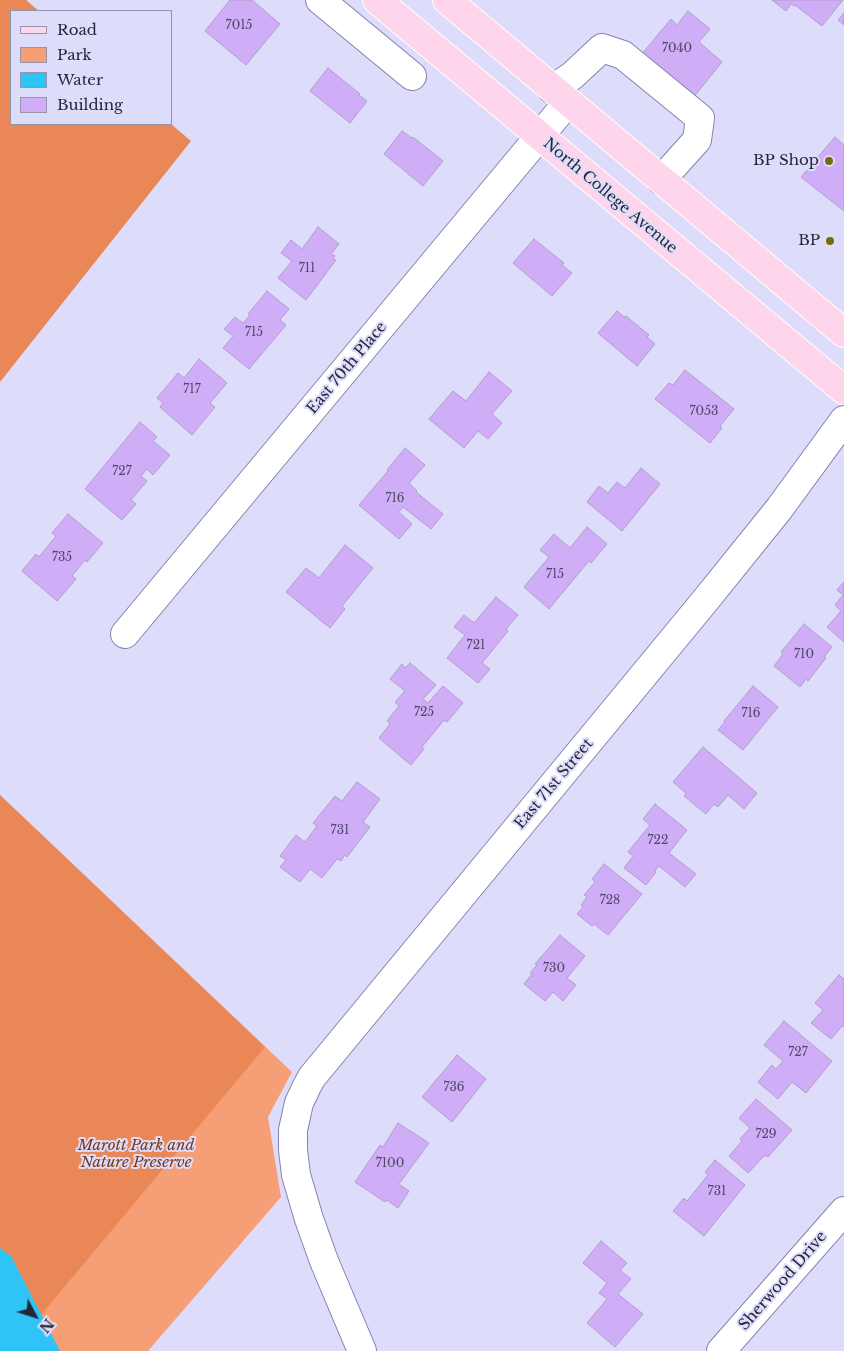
<!DOCTYPE html>
<html>
<head>
<meta charset="utf-8">
<style>
	body { margin:0 }
	#map { position:relative; width:844px; height:1351px; overflow:hidden; background:#ddddfb; font-family:"Libre Baskerville",serif }
	canvas { display:block }
	.legend { position:absolute; left:10px; top:10px; width:162px; height:115px; box-sizing:border-box; background:#ddddfb; border:1px solid #9494ad; margin:0; padding:6px 9px; list-style:none; font-size:15px; color:#262638 }
	.legend li { display:flex; align-items:center; gap:10px; height:25px }
	.legend b { width:25px; border:1px solid #9494ad }
	.north { position:absolute; left:10px; top:1291px; width:50px; height:50px; -webkit-text-stroke:4px #ddddfb; paint-order:stroke; rotate:130deg; font-size:14px; font-weight:700; line-height:20px; text-align:center; color:#262638 }
	.north::after { content:''; display:block; margin:auto; width:18px; height:22px; background:#262638; clip-path:polygon(50% 0,100% 100%,50% 72%,0 100%) }
</style>
</head>
<body>
<div id="map">
<canvas width="844" height="1351"></canvas>
<ul class="legend">
<li><b style="height:6px;background:#fed5eb"></b>Road</li>
<li><b style="height:14px;background:#f69f76"></b>Park</li>
<li><b style="height:14px;background:#2ec5f6"></b>Water</li>
<li><b style="height:14px;background:#d0adf7"></b>Building</li>
</ul>
<div class="north">N</div>
</div>
<script>
const ctx = document.querySelector('canvas').getContext('2d');
ctx.lineJoin = 'round';
function fillPath(path, color) {
  ctx.fillStyle = color;
  ctx.fill(path, 'evenodd');
}
function shape(rows) {
  const path = new Path2D();
  for (const r of rows) {
    path.moveTo(r[0], r[1]);
    for (let i = 2; i < r.length; i += 2) path.lineTo(r[i], r[i + 1]);
  }
  return path;
}
function strokePath(path, color, width, dash) {
  ctx.strokeStyle = color;
  ctx.lineWidth = width;
  ctx.lineCap = dash ? 'butt' : 'round';
  ctx.setLineDash(dash || []);
  ctx.stroke(path);
}
function write(font, color, halo, rows, align = 'center') {
  ctx.font = font + ' "Libre Baskerville",serif';
  ctx.lineWidth = 4;
  ctx.setLineDash([]);
  ctx.textBaseline = 'middle';
  ctx.strokeStyle = halo;
  ctx.fillStyle = color;
  for (const [text, x, y, turn = 0] of rows) {
    ctx.save();
    ctx.translate(x, y);
    ctx.rotate((+turn || 0) * Math.PI / 180);
    ctx.textAlign = isNaN(turn) ? turn : align;
    if (halo) ctx.strokeText(text, 0, 0);
    ctx.fillText(text, 0, 0);
    ctx.restore();
  }
}
const green = shape([
	[0,795,292,1072,268,1117,281,1197,148,1351,0,1351]
]);
const forest = shape([
	[0,0,26,0,39,11,11,11,11,124,171,124,191,141,0,382],
	[0,795,265,1047,41,1315,11,1256,0,1248]
]);
const water = shape([
	[0,1248,11,1256,60,1351,0,1351]
]);
const building = shape([
	[230,0,252,0,280,24,246,65,205,31,230,0],
	[772,0,843,0,822,26,795,5,794,6,791,4,786,11,772,0],
	[688,11,710,29,699,42,722,62,693,98,641,55,671,19,677,25,688,11],
	[844,13,844,25,838,20,844,13],
	[328,68,360,94,359,95,367,101,350,123,310,91,328,68],
	[402,131,412,138,413,137,443,161,423,186,384,154,402,131],
	[835,137,844,145,844,211,801,177,835,137],
	[318,227,339,244,331,254,335,256,333,259,336,260,306,300,278,278,292,261,281,253,291,240,302,249,318,227],
	[534,239,564,263,562,265,572,273,552,296,513,263,534,239],
	[267,291,289,309,280,320,286,325,249,369,223,348,233,336,224,329,235,317,243,323,250,315,248,314,267,291],
	[617,311,624,317,626,316,649,335,647,337,655,344,637,366,598,333,617,311],
	[199,359,227,383,210,403,215,407,192,435,160,407,163,403,157,398,178,373,184,378,199,359],
	[685,370,734,409,720,426,722,428,710,443,655,399,669,383,673,385,685,370],
	[489,372,512,391,492,414,502,423,488,439,478,431,464,448,429,419,453,391,466,401,489,372],
	[140,422,157,437,153,441,170,455,153,475,147,469,141,476,147,481,131,500,136,504,122,520,85,489,140,422],
	[405,448,425,465,409,483,417,491,416,492,443,514,431,529,403,507,399,512,412,524,399,539,359,505,388,471,387,470,405,448],
	[641,468,660,484,622,531,587,502,599,486,608,493,617,482,625,488,641,468],
	[68,514,103,543,87,562,85,560,72,576,76,579,57,601,22,571,36,554,39,557,56,536,52,533,68,514],
	[587,527,607,544,591,563,589,561,549,609,524,587,549,557,540,550,554,534,570,548,587,527],
	[345,545,373,568,342,606,345,609,330,628,286,592,306,568,319,578,345,545],
	[844,582,844,642,827,627,841,611,835,605,843,595,837,590,844,582],
	[496,597,518,615,506,629,508,631,482,663,490,669,478,683,447,658,465,635,454,627,464,615,474,623,496,597],
	[804,624,832,647,824,657,826,658,808,681,806,679,800,687,774,666,783,654,781,652,804,624],
	[410,663,436,685,423,699,428,703,443,686,463,703,447,722,444,720,422,747,424,749,411,765,379,738,390,724,387,721,399,706,395,702,405,691,390,679,402,664,405,668,410,663],
	[753,686,778,707,743,750,718,730,725,722,724,721,753,686],
	[703,747,757,793,744,809,728,795,718,807,714,804,706,814,684,796,686,793,673,782,703,747],
	[357,782,380,799,363,822,370,827,347,857,345,855,341,861,337,859,322,878,310,869,300,882,280,867,286,860,280,856,296,835,305,842,317,826,313,823,335,796,342,801,357,782],
	[655,804,687,830,669,853,696,874,685,887,659,866,655,871,656,872,646,885,624,868,633,856,628,852,650,825,643,819,655,804],
	[604,864,642,894,608,935,594,924,592,926,577,914,583,907,581,905,587,897,584,895,595,882,592,879,604,864],
	[560,935,585,956,567,978,576,985,563,1001,553,992,545,1001,524,984,532,974,530,973,537,965,535,964,560,935],
	[839,975,844,979,844,1027,842,1026,831,1039,811,1023,823,1010,815,1003,839,975],
	[784,1021,832,1061,806,1093,792,1082,778,1099,758,1082,772,1065,776,1069,783,1061,764,1045,784,1021],
	[457,1055,486,1079,452,1122,422,1097,457,1055],
	[756,1099,792,1130,768,1157,765,1155,748,1173,729,1156,742,1141,740,1139,750,1128,739,1118,756,1099],
	[398,1123,429,1143,399,1184,409,1191,398,1208,387,1200,385,1202,355,1182,380,1145,383,1147,398,1123],
	[715,1160,745,1185,704,1236,673,1211,684,1198,687,1201,708,1175,705,1172,715,1160],
	[601,1241,627,1263,620,1270,631,1279,618,1294,643,1314,615,1347,587,1323,607,1299,599,1293,607,1283,583,1263,601,1241]
]);
const minor = shape([
	[320,0,412,76],
	[552,89,572,76,602,48,623,55,700,118,697,140,661,180],
	[125,634,568,102],
	[362,1351,324,1261,309,1219,296,1175,293,1150,293,1130,299,1103,307,1086,312,1077,704,602,779,509,844,420],
	[721,1351,844,1211]
]);
const major = shape([
	[377,0,844,390],
	[447,0,844,333]
]);
const markers = [
	[829,161,5,"#726c09"],
	[830,241,5,"#726c09"]
];
const numberNames = [
	["7015",239,26],
	["7040",677,49],
	["711",307,269],
	["715",254,333],
	["717",192,390],
	["7053",704,412],
	["727",122,472],
	["716",395,499],
	["735",62,558],
	["715",555,575],
	["721",476,646],
	["710",804,655],
	["725",424,713],
	["716",751,714],
	["731",340,831],
	["722",658,841],
	["728",610,901],
	["730",554,969],
	["727",798,1053],
	["736",454,1088],
	["729",766,1135],
	["7100",390,1164],
	["731",717,1192]
];
const poiNames = [
	["BP Shop",819,161],
	["BP",820,241]
];
const streetNames = [
	["North College Avenue",610,196,40],
	["East 70th Place",347,368,-50],
	["East 71st Street",554,784,-50],
	["Sherwood Drive",783,1281,-49]
];
const parkNames = [
	["Marott Park and",136,1146],
	["Nature Preserve",136,1163]
];
fillPath(green, '#f69f76');
fillPath(forest, '#ea8757');
fillPath(water, '#2ec5f6');
fillPath(building, '#d0adf7');
strokePath(building, '#b29dcb', 1);
strokePath(minor, '#8482b0', 30);
strokePath(major, '#fff', 30);
strokePath(minor, '#fff', 28);
strokePath(major, '#fed5eb', 28);
for (const [x, y, r, color] of markers) {
  const dot = new Path2D();
  dot.arc(x, y, r, 0, 2 * Math.PI);
  ctx.fillStyle = color;
  ctx.fill(dot);
  strokePath(dot, '#ddddfb', 2);
}
write('12px', '#504868', null, numberNames);
write('15px', '#262638', '#ddddfb', poiNames, 'right');
write('15px', '#262638', '#ddddfb', streetNames);
write('italic 15px', '#773715', '#ddddfb', parkNames);
</script>
</body>
</html>
